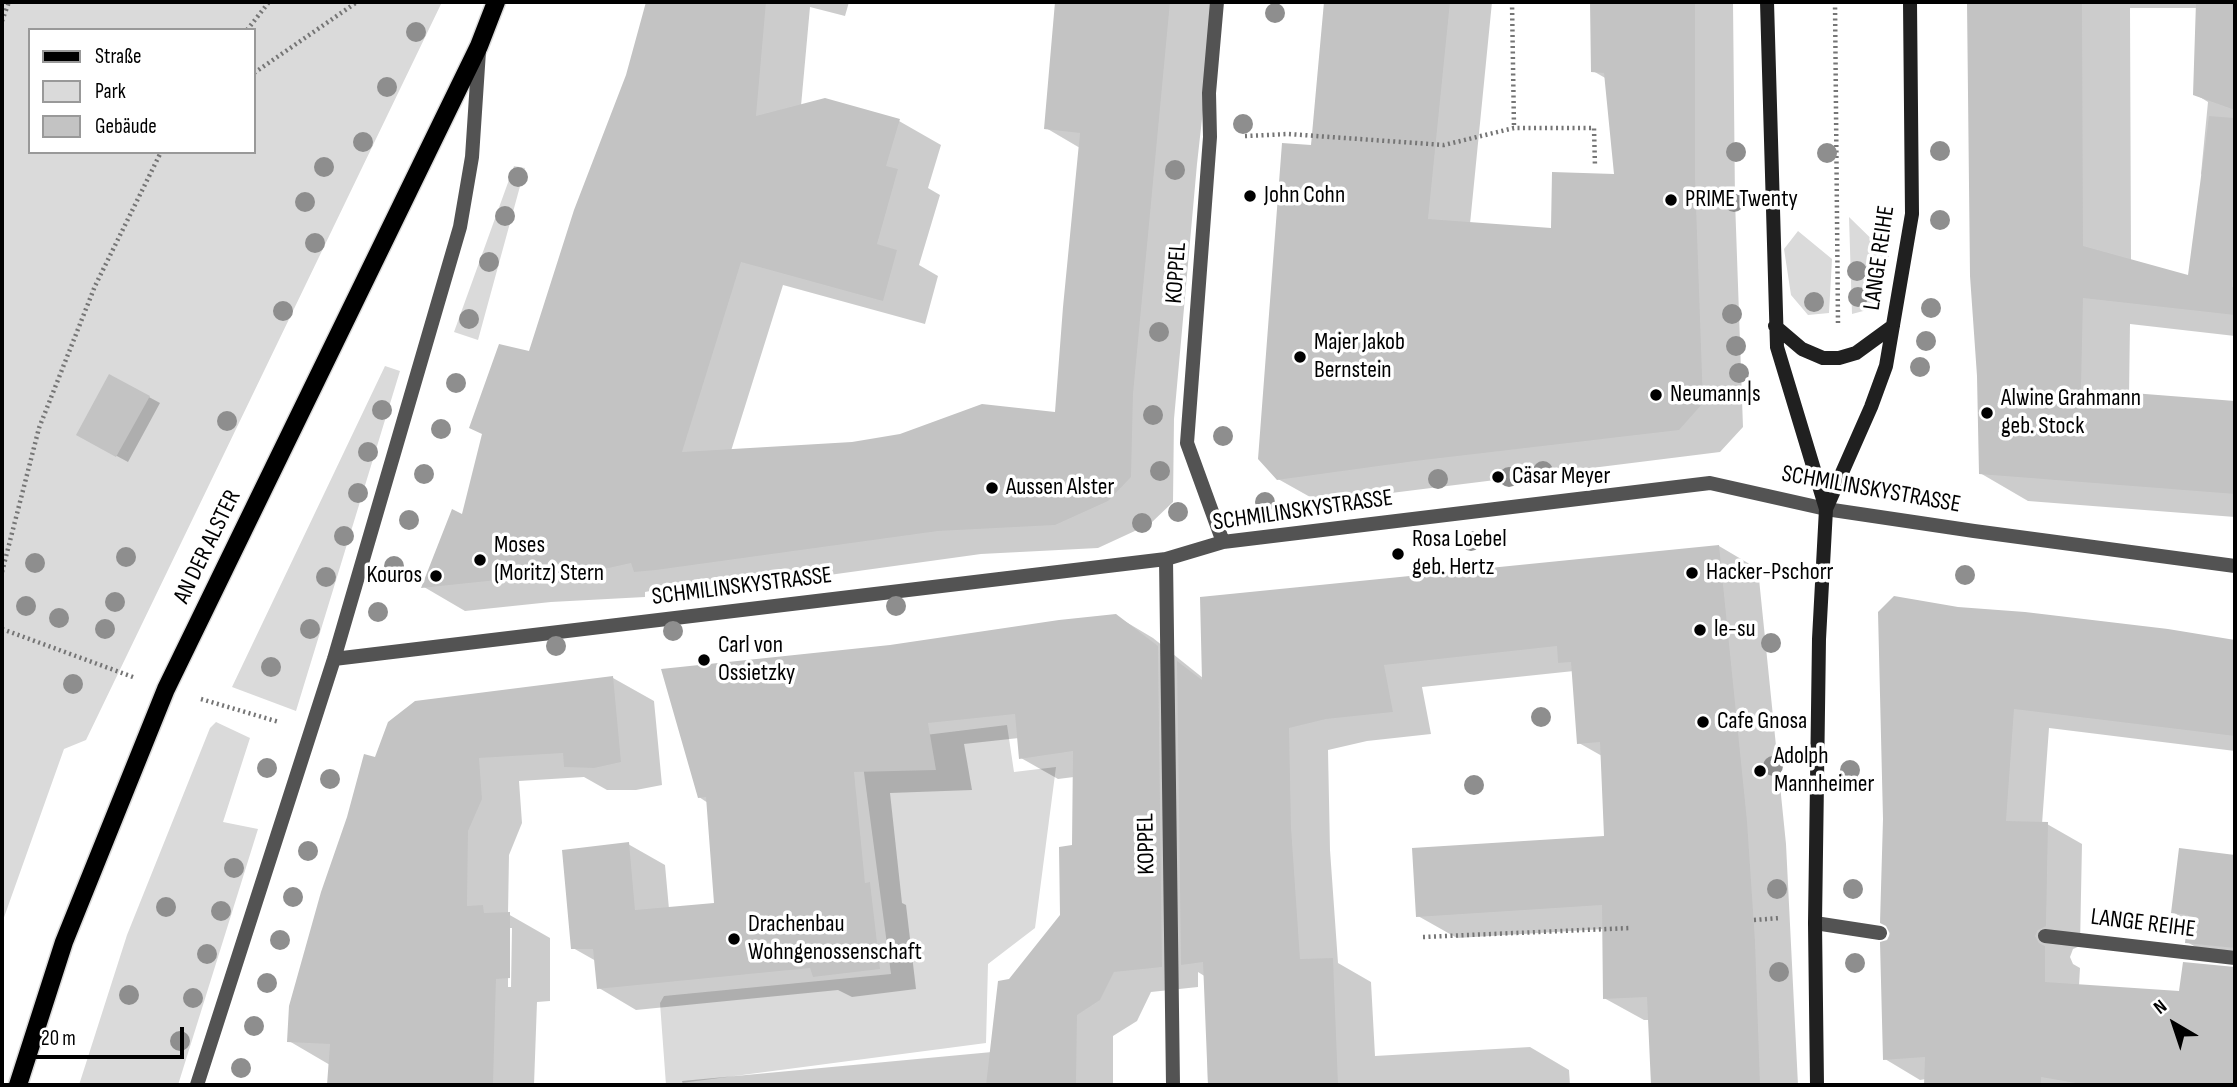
<!DOCTYPE html>
<html>
<head>
<meta charset="utf-8">
<style>
	body { margin:0 }
	#map { position:relative; width:2237px; height:1087px; overflow:hidden; background:#fff; font-family:"Sofia Sans Condensed",sans-serif }
	canvas { display:block }
	.frame { position:absolute; inset:0; border:4px solid #000; pointer-events:none }
	.legend { position:absolute; left:28px; top:28px; width:228px; height:126px; box-sizing:border-box; background:#fff; border:2px solid #999; margin:0; padding:9px 12px; list-style:none; font-size:21px; color:#000 }
	.legend li { display:flex; align-items:center; gap:14px; height:35px }
	.legend b { width:35px; border:2px solid #999 }
	.north { position:absolute; left:2139px; top:989px; width:70px; height:70px; -webkit-text-stroke:5px #fff; paint-order:stroke; rotate:321deg; font-size:19px; font-weight:700; line-height:28px; text-align:center; color:#000 }
	.north::after { content:''; display:block; margin:auto; width:24px; height:32px; background:#000; clip-path:polygon(50% 0,100% 100%,50% 72%,0 100%) }
	.scale { position:absolute; left:28px; top:1027px; width:156px; height:32px; box-sizing:border-box; border:4px solid #000; border-top:0; padding-left:9px; font-size:21px; line-height:24px; white-space:nowrap; color:#000; -webkit-text-stroke:5px #fff; paint-order:stroke }
</style>
</head>
<body>
<div id="map">
<canvas width="2237" height="1087"></canvas>
<div class="frame"></div>
<ul class="legend">
<li><b style="height:9px;background:#000"></b>Straße</li>
<li><b style="height:19px;background:#dadada"></b>Park</li>
<li><b style="height:19px;background:#c3c3c3"></b>Gebäude</li>
</ul>
<div class="north">N</div>
<div class="scale">20 m</div>
</div>
<script>
const ctx = document.querySelector('canvas').getContext('2d');
ctx.lineJoin = 'round';
function fillPath(path, color) {
  ctx.fillStyle = color;
  ctx.fill(path, 'evenodd');
}
function shape(rows) {
  const path = new Path2D();
  for (const r of rows) {
    path.moveTo(r[0], r[1]);
    for (let i = 2; i < r.length; i += 2) path.lineTo(r[i], r[i + 1]);
  }
  return path;
}
function strokePath(path, color, width, dash) {
  ctx.strokeStyle = color;
  ctx.lineWidth = width;
  ctx.lineCap = dash ? 'butt' : 'round';
  ctx.setLineDash(dash || []);
  ctx.stroke(path);
}
function write(font, color, halo, rows, align = 'center') {
  ctx.font = font + ' "Sofia Sans Condensed",sans-serif';
  ctx.lineWidth = 7;
  ctx.setLineDash([]);
  ctx.textBaseline = 'middle';
  ctx.strokeStyle = halo;
  ctx.fillStyle = color;
  for (const [text, x, y, turn = 0] of rows) {
    ctx.save();
    ctx.translate(x, y);
    ctx.rotate((+turn || 0) * Math.PI / 180);
    ctx.textAlign = isNaN(turn) ? turn : align;
    if (halo) ctx.strokeText(text, 0, 0);
    ctx.fillText(text, 0, 0);
    ctx.restore();
  }
}
const green = shape([
	[2,2,442,2,86,740,64,749,2,923],
	[30,30,254,30,254,152,30,152],
	[514,166,525,168,478,340,454,332],
	[1849,217,1889,256,1881,296,1867,310,1852,314],
	[1798,231,1832,259,1829,313,1808,315,1791,295,1784,249],
	[385,366,400,371,296,711,232,687],
	[216,722,250,738,223,822,258,829,178,1085,79,1085,127,935,210,728],
	[1007,725,1014,772,1056,767,1035,928,988,964,986,1043,666,1085,660,1003,664,996,891,974,860,743]
]);
const shadow = shape([
	[648,2,849,2,845,16,810,7,801,106,899,121,941,145,928,188,940,195,919,265,938,276,925,324,783,285,731,451,852,444,1057,414,1080,148,1046,128,1056,2,1215,2,1197,164,1174,419,1173,502,1150,524,1098,548,981,554,699,593,677,595,666,588,645,592,645,597,551,602,465,611,424,587,463,517,530,353,628,76],
	[1326,2,1492,2,1470,224,1553,230,1616,176,1607,79,1593,71,1592,2,1733,2,1735,200,1743,427,1720,452,1319,502,1278,479],
	[1968,2,2235,2,2235,336,2130,324,2129,395,2235,403,2235,517,2028,501,1980,473,1979,376,1972,276],
	[2130,8,2197,8,2195,94,2208,102,2201,174,2203,176,2190,277,2131,261],
	[110,376,160,403,128,462,78,435],
	[1719,546,1758,569,1786,844,1798,1085,1652,1085,1650,1020,1644,1020,1604,998,1604,929,1457,938,1418,916,1606,837,1602,756,1579,743,1574,671,1422,687,1431,734,1367,741,1328,750,1330,850,1338,963,1371,982,1375,1056,1530,1047,1569,1070,1570,1085,1208,1085,1206,977,1198,972,1198,987,1151,992,1137,1021,1113,1036,1113,1085,683,1085,682,1081,992,1052,1010,981,1062,916,1074,846,1074,777,1058,779,1021,758,1019,738,964,744,972,790,890,793,902,903,906,905,916,989,852,997,838,990,636,1010,599,988,596,961,573,948,628,844,665,865,669,909,716,905,708,803,699,797,890,647,1116,616,1153,638,1203,678],
	[1957,609,2167,630,2235,641,2235,751,2049,728,2042,824,2047,824,2082,844,2080,946,2073,949,2070,957,2073,964,2080,968,2079,986,2180,993,2235,969,2235,1085,1926,1085,1926,1079,1920,1080,1885,1059,1888,941],
	[613,678,654,701,662,785,636,790,607,790,584,777,519,781,522,823,509,855,508,914,550,938,550,1001,537,1002,534,1085,329,1085,330,1065,289,1041,377,759],
	[508,928,512,928,511,987,508,987],
	[2181,850,2235,857,2235,963,2222,962,2187,942,2189,922,2173,912]
]);
const building = shape([
	[646,2,766,2,756,116,825,98,900,119,886,166,898,169,877,244,897,250,883,301,741,262,682,452,852,442,900,434,982,404,1055,412,1063,307,1080,133,1044,129,1055,2,1170,2,1133,394,1131,477,1108,501,1055,525,938,531,656,570,634,572,631,563,604,569,604,573,507,579,421,588,452,509,462,514,482,434,469,428,499,344,529,351,574,210,626,75],
	[1324,2,1450,2,1428,219,1551,228,1552,172,1614,174,1604,73,1591,72,1590,2,1695,2,1695,176,1703,403,1679,430,1415,461,1277,480,1258,459,1282,143,1311,145],
	[1967,2,2082,2,2083,246,2188,275,2209,116,2235,118,2235,280,2232,280,2232,287,2235,288,2235,315,2083,298,2081,389,2235,401,2235,494,1979,474,1977,376,1970,276],
	[2196,2,2235,2,2235,110,2193,95],
	[109,374,150,396,116,457,76,435],
	[1719,545,1747,821,1755,941,1760,1085,1651,1085,1647,997,1603,999,1602,905,1416,917,1412,848,1604,836,1600,742,1577,744,1571,662,1558,663,1557,646,1384,665,1393,712,1326,719,1289,728,1291,827,1300,959,1333,958,1338,1085,1208,1085,1203,962,1181,965,1177,661,1202,680,1200,597],
	[1894,596,1958,607,2025,612,2168,629,2235,640,2235,736,2014,709,2006,821,2048,822,2046,926,2038,930,2035,936,2039,943,2045,946,2045,982,2179,991,2183,962,2235,967,2235,1085,2087,1085,2041,1077,2041,1085,1924,1085,1925,1057,1883,1060,1880,942,1887,940,1890,934,1886,926,1880,923,1883,819,1878,612],
	[1116,614,1158,646,1162,967,1114,972,1100,1000,1077,1015,1076,1085,986,1085,998,981,1009,979,1060,915,1059,847,1072,845,1073,751,1019,759,1015,714,928,723,936,770,854,772,865,883,870,882,880,969,813,977,810,968,597,989,593,949,571,949,562,850,629,842,635,910,714,903,706,797,698,798,661,669,890,645,1059,620],
	[613,676,621,762,594,768,564,767,563,753,479,758,482,799,468,831,467,906,483,905,484,913,510,912,510,978,496,979,493,1085,327,1085,330,1044,287,1042,289,1006,321,892,347,817,364,754,375,757,388,722,415,701],
	[2179,848,2235,855,2235,948,2185,943,2188,915,2171,913]
]);
const path = shape([
	[1512,2,1514,128],
	[1835,2,1838,325],
	[2,21,9,2],
	[247,30,269,2],
	[254,73,357,2],
	[1245,136,1288,134,1444,145,1514,128,1594,128,1595,167],
	[2,572,39,428,95,286,161,152],
	[2,629,133,677],
	[201,699,279,722],
	[1754,920,1780,918],
	[1423,937,1631,928]
]);
const lane = shape([
	[1815,923,1880,933],
	[2045,936,2235,958]
]);
const street = shape([
	[1217,2,1209,93,1210,137,1187,443,1223,542],
	[1166,559,1173,1085],
	[334,659,1166,559,1223,542,1710,483,1826,509,1974,531,2235,566],
	[197,1085,334,659,460,227,472,157,479,51]
]);
const secondary = shape([
	[1767,2,1777,347,1826,509],
	[1775,326,1802,349,1823,358,1839,358,1856,353,1893,326],
	[1817,1085,1815,923,1819,639,1826,509,1871,407,1886,366,1912,214,1910,2]
]);
const primary = shape([
	[18,1085,64,942,166,689,479,46,496,2]
]);
const trees = [
	[1275,13],
	[416,32],
	[387,87],
	[1243,124],
	[363,142],
	[1940,151],
	[1736,152],
	[1827,153],
	[324,167],
	[1175,170],
	[518,177],
	[305,202],
	[1734,202],
	[505,216],
	[1940,220],
	[315,243],
	[489,262],
	[1857,271],
	[1858,297],
	[1814,302],
	[1931,308],
	[283,311],
	[1732,314],
	[469,319],
	[1159,332],
	[1926,341],
	[1736,346],
	[1920,367],
	[1739,373],
	[456,383],
	[382,410],
	[1153,415],
	[227,421],
	[441,429],
	[1223,436],
	[368,452],
	[1160,471],
	[1543,471],
	[424,474],
	[1509,477],
	[1438,479],
	[358,493],
	[1265,502],
	[1178,512],
	[409,520],
	[1142,523],
	[344,536],
	[1471,541],
	[126,557],
	[35,563],
	[394,566],
	[1965,575],
	[326,577],
	[115,602],
	[26,606],
	[896,606],
	[378,612],
	[59,618],
	[105,629],
	[310,629],
	[673,631],
	[1771,643],
	[556,646],
	[271,667],
	[73,684],
	[1541,717],
	[1773,766],
	[267,768],
	[1850,770],
	[330,779],
	[1474,785],
	[308,851],
	[234,868],
	[1777,889],
	[1853,889],
	[293,897],
	[166,907],
	[221,911],
	[280,940],
	[207,954],
	[1855,963],
	[1779,972],
	[267,983],
	[129,995],
	[193,998],
	[254,1026],
	[180,1041],
	[241,1068]
];
const markers = [
	[1250,196,7,"#000"],
	[1671,200,7,"#000"],
	[1300,357,7,"#000"],
	[1656,395,7,"#000"],
	[1987,413,7,"#000"],
	[1498,477,7,"#000"],
	[992,488,7,"#000"],
	[1398,554,7,"#000"],
	[480,560,7,"#000"],
	[1692,573,7,"#000"],
	[436,576,7,"#000"],
	[1700,630,7,"#000"],
	[704,660,7,"#000"],
	[1703,722,7,"#000"],
	[1760,771,7,"#000"],
	[734,939,7,"#000"]
];
const poiNames = [
	["John Cohn",1264,196],
	["PRIME Twenty",1685,200],
	["Majer Jakob",1314,343],
	["Bernstein",1314,371],
	["Neumann|s",1670,395],
	["Alwine Grahmann",2001,399],
	["geb. Stock",2001,427],
	["Cäsar Meyer",1512,477],
	["Aussen Alster",1006,488],
	["Rosa Loebel",1412,540],
	["geb. Hertz",1412,568],
	["Moses",494,546],
	["(Moritz) Stern",494,574],
	["Hacker-Pschorr",1706,573],
	["Kouros",422,576,"right"],
	["le-su",1714,630],
	["Carl von",718,646],
	["Ossietzky",718,674],
	["Cafe Gnosa",1717,722],
	["Adolph",1774,757],
	["Mannheimer",1774,785],
	["Drachenbau",748,925],
	["Wohngenossenschaft",748,953]
];
const streetNames = [
	["LANGE REIHE",1880,258,-82],
	["KOPPEL",1177,273,-86],
	["SCHMILINSKYSTRASSE",1871,490,10],
	["SCHMILINSKYSTRASSE",1303,511,-8],
	["AN DER ALSTER",208,547,-64],
	["SCHMILINSKYSTRASSE",742,587,-7],
	["KOPPEL",1147,844,-91],
	["LANGE REIHE",2143,924,7]
];
fillPath(green, '#dadada');
fillPath(shadow, '#0003');
fillPath(building, '#c3c3c3');
strokePath(primary, '#dbdbdb', 21);
strokePath(path, '#757575', 4.5, [2, 3.5]);
strokePath(lane, '#535353', 14);
strokePath(street, '#535353', 14);
strokePath(secondary, '#202020', 14);
strokePath(primary, '#000', 18);
ctx.fillStyle = '#8e8e8e';
for (const [x, y] of trees) {
  ctx.beginPath();
  ctx.arc(x, y, 10, 0, 2 * Math.PI);
  ctx.fill();
}
for (const [x, y, r, color] of markers) {
  const dot = new Path2D();
  dot.arc(x, y, r, 0, 2 * Math.PI);
  ctx.fillStyle = color;
  ctx.fill(dot);
  strokePath(dot, '#fff', 2.5);
}
write('24px', '#000', '#fff', poiNames, 'left');
write('24px', '#000', '#fff', streetNames);
</script>
</body>
</html>
